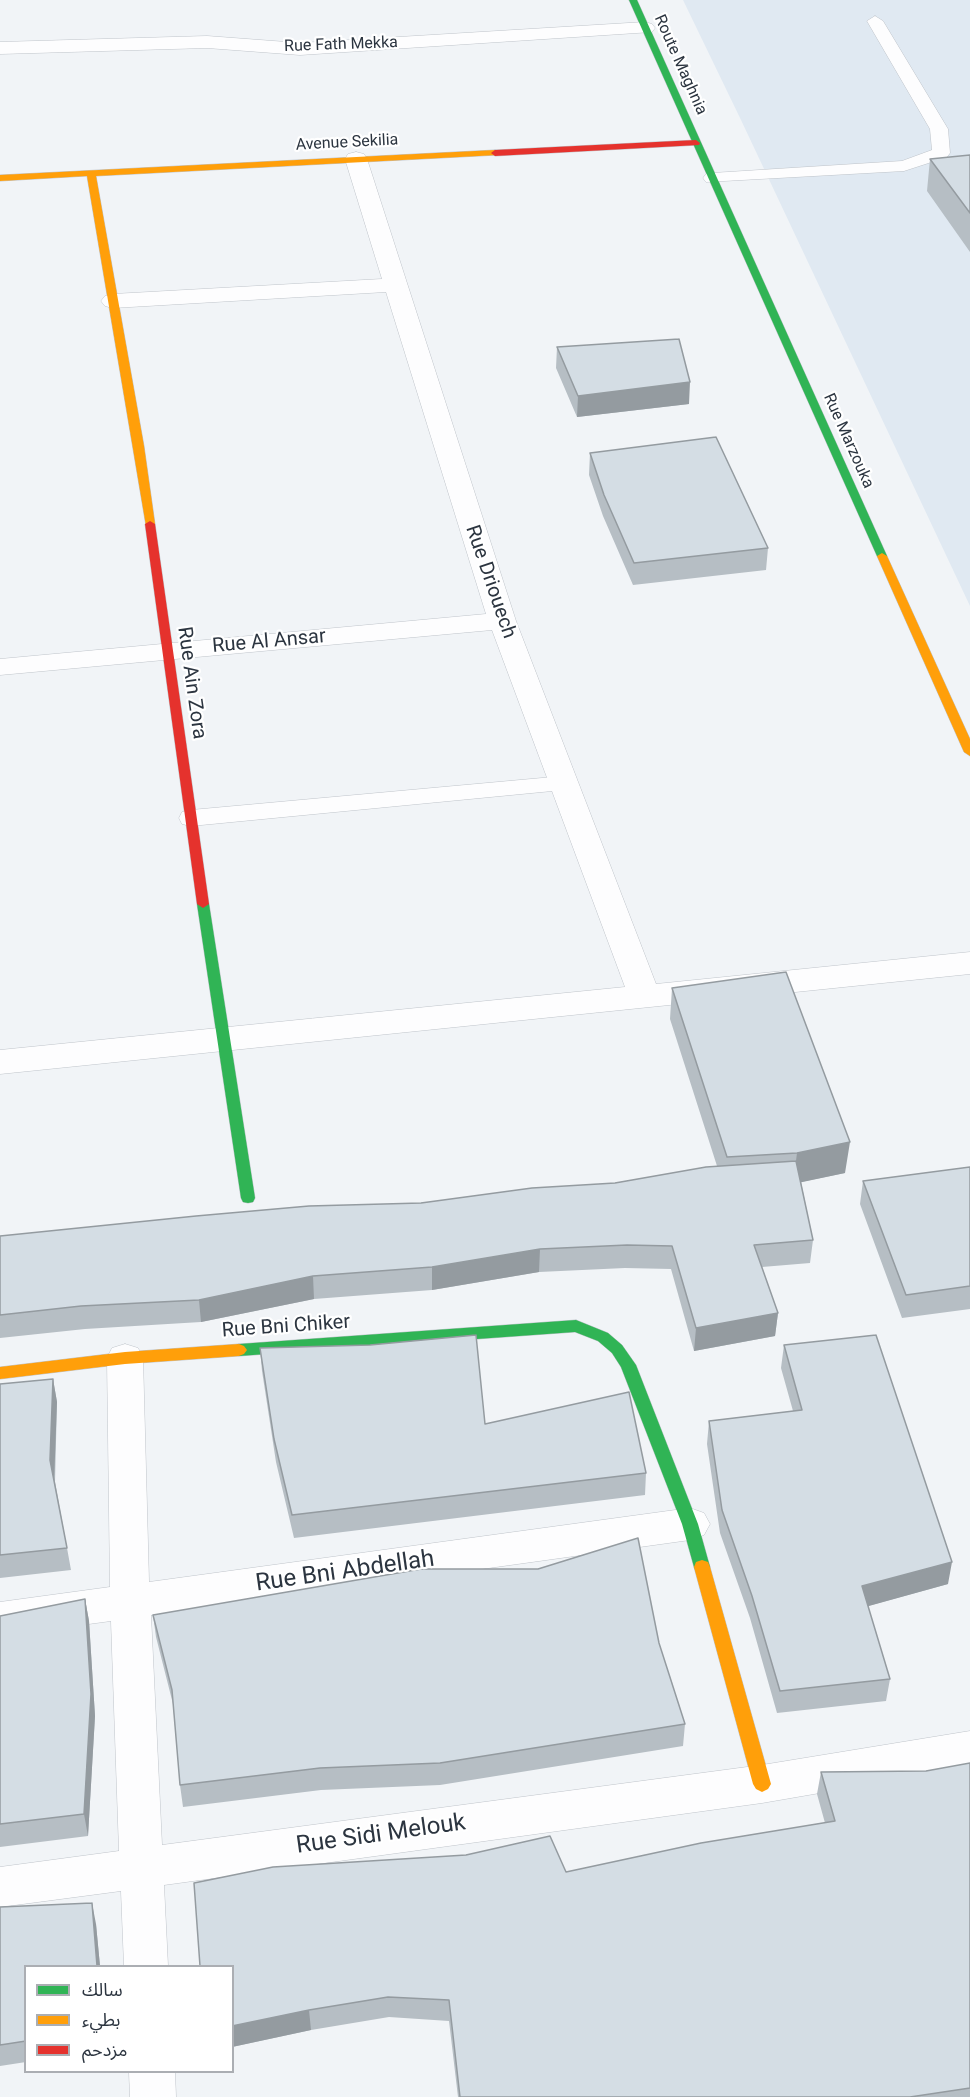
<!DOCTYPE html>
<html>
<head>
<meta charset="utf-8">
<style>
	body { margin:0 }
	#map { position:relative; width:970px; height:2097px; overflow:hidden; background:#f1f4f7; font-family:Roboto,"Noto Sans Arabic",sans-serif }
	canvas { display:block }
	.legend { position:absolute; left:24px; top:1965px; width:210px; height:108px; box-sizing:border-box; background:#fff; border:2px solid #abaeb3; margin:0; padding:8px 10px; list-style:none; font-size:18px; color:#2c3540 }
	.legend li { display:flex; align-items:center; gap:12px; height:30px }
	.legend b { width:30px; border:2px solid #abaeb3 }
</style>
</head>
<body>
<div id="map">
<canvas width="970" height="2097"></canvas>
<ul class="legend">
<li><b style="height:8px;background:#30b455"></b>سالك</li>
<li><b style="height:8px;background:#ff9f0a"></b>بطيء</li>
<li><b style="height:8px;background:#e5322d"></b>مزدحم</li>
</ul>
</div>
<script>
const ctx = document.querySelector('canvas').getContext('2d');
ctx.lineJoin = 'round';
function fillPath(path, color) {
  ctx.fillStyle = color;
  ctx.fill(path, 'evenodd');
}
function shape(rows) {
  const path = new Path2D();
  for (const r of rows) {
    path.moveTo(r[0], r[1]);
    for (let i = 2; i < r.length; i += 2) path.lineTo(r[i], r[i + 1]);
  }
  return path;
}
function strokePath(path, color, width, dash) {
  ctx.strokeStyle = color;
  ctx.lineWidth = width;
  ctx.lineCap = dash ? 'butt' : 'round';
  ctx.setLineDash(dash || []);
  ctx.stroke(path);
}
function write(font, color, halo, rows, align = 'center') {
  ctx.font = font + ' Roboto,sans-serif';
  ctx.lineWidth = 4.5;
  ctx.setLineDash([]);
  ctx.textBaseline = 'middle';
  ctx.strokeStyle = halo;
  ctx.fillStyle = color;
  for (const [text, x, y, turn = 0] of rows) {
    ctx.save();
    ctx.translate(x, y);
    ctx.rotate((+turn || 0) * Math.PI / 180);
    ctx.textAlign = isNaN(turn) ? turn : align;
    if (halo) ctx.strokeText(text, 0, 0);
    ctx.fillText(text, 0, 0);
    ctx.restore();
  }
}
const built = shape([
	[683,0,970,0,970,606,741,120]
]);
const lane = shape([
	[875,16,883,21,948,129,950,153,947,157,904,171,706,182,703,178,706,174,712,173,902,161,932,150,930,129,867,21,875,16],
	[564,776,573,779,576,784,573,789,191,826,182,824,179,818,182,812,191,810,564,776]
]);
const street = shape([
	[645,22,652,24,655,28,652,32,300,55,207,48,0,54,0,42,207,36,300,43,645,22],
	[356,152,364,154,367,159,516,621,656,984,970,952,970,974,0,1074,0,1050,625,987,492,630,0,675,0,659,486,614,386,292,113,308,105,306,101,301,105,296,113,294,382,279,345,159,348,154,356,152],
	[125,1344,138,1348,143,1358,149,1582,690,1508,704,1513,710,1524,704,1535,690,1540,151,1615,162,1845,762,1765,970,1731,970,1767,762,1803,164,1885,168,1966,124,1966,121,1891,0,1907,0,1867,119,1851,111,1621,0,1636,0,1602,110,1587,107,1358,112,1348,125,1344],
	[129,2072,175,2072,176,2097,130,2097,129,2072]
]);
const fast = shape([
	[629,0,637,0,887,556,886,558,882,559,877,556,629,0],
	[203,900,209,904,255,1198,253,1202,248,1203,243,1202,241,1198,197,904,203,900],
	[576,1320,608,1333,622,1345,636,1365,698,1524,710,1567,708,1572,702,1574,696,1572,694,1567,682,1524,621,1367,612,1353,598,1341,575,1332,239,1356,234,1354,231,1350,234,1346,239,1344,576,1320]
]);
const slow = shape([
	[495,150,498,151,498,155,96,176,144,446,155,524,154,526,146,526,87,176,0,181,0,175,495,150],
	[882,553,887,556,970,739,970,756,964,752,877,556,882,553],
	[239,1344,244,1346,247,1350,244,1354,239,1356,125,1364,0,1379,0,1367,125,1352,239,1344],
	[702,1560,708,1562,710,1567,771,1784,768,1789,762,1792,756,1789,753,1784,694,1567,696,1562,702,1560]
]);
const jam = shape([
	[696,140,700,143,699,145,495,156,491,153,495,150,696,140],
	[150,521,155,524,209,904,203,908,197,904,145,524,150,521]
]);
const wall = shape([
	[970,155,970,252,927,191,930,159],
	[557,347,689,404,577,417,556,368],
	[590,453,768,548,766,570,633,585,603,516,589,475],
	[672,988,845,1173,801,1182,813,1240,810,1263,762,1267,778,1313,775,1336,694,1351,671,1269,625,1268,539,1272,432,1290,314,1299,201,1322,85,1329,0,1338,0,1236,421,1203,615,1183,717,1166,670,1019],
	[970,1167,970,1309,902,1318,860,1204,863,1181],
	[784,1345,948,1584,868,1606,890,1679,886,1701,777,1713,750,1618,720,1533,707,1444,709,1421,793,1411,781,1368],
	[260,1348,485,1424,646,1473,645,1495,294,1538,276,1462,262,1371],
	[53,1379,57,1402,55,1482,71,1570,0,1578,0,1384],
	[85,1599,89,1621,95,1716,88,1836,0,1847,0,1616],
	[153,1615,659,1643,685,1724,683,1746,440,1785,321,1790,183,1807,180,1785,173,1704,156,1637],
	[970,1763,970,2097,458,2097,449,2021,389,2017,311,2030,232,2047,232,1966,566,1872,825,1823,817,1794,821,1772,926,1771],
	[0,1907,96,1924,100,1966,26,1966,26,2062,0,2066]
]);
const shadedWall = shape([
	[690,382,689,404,577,417,578,396],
	[850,1142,845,1173,793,1184,797,1153],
	[540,1249,539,1272,432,1290,432,1267],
	[313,1276,314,1299,201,1322,199,1300],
	[778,1313,775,1336,694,1351,696,1328],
	[53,1379,57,1402,54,1483,50,1460],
	[952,1562,948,1584,858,1609,862,1586],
	[85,1599,89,1621,95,1716,88,1836,84,1814],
	[92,1903,96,1924,100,1966,97,1966],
	[309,2010,311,2030,232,2047,232,2026]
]);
const building = shape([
	[970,155,970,213,930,159,970,155],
	[679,339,690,382,578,396,557,347,679,339],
	[716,437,768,548,634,563,604,495,590,453,716,437],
	[786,972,850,1142,797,1153,727,1157,672,988,786,972],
	[796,1161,813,1240,754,1245,778,1313,696,1328,672,1246,627,1245,540,1249,432,1267,313,1276,199,1300,81,1306,0,1315,0,1236,196,1216,309,1206,421,1203,532,1188,615,1183,706,1167,796,1161],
	[970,1167,970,1286,906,1295,863,1181,970,1167],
	[476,1335,485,1424,629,1392,646,1473,292,1515,274,1439,260,1348,370,1345,476,1335],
	[876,1335,952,1562,862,1586,890,1679,780,1691,752,1596,722,1510,709,1421,802,1410,784,1345,876,1335],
	[53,1379,50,1460,67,1548,0,1555,0,1384,53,1379],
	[638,1538,659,1643,685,1724,440,1763,320,1768,180,1785,172,1690,153,1615,421,1569,538,1569,638,1538],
	[85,1599,91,1694,84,1814,0,1824,0,1616,85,1599],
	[970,1763,970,2088,910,2097,460,2097,449,2000,388,1997,309,2010,232,2026,232,1966,200,1966,194,1883,273,1867,466,1855,550,1836,566,1872,701,1843,835,1821,821,1772,926,1771,970,1763],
	[92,1903,97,1966,26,1966,26,2041,0,2045,0,1907,92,1903]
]);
const farStreetnames = [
	["Rue Fath Mekka",341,45,-2],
	["Route Maghnia",680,65,66],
	["Avenue Sekilia",347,143,-3],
	["Rue Marzouka",848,441,66]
];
const streetNames = [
	["Rue Driouech",490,582,71],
	["Rue Al Ansar",269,642,-5],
	["Rue Ain Zora",191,683,82],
	["Rue Bni Chiker",286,1327,-4]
];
const nearStreetnames = [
	["Rue Bni Abdellah",345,1572,-8],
	["Rue Sidi Melouk",381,1835,-8]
];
fillPath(built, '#e0e9f2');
strokePath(lane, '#bfc4ca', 1);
strokePath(street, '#bfc4ca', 1);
strokePath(fast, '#bfc4ca', 1);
strokePath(slow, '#bfc4ca', 1);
strokePath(jam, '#bfc4ca', 1);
fillPath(lane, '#fdfdfe');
fillPath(street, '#fdfdfe');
fillPath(fast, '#30b455');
fillPath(slow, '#ff9f0a');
fillPath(jam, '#e5322d');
fillPath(wall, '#b6bec4');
fillPath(shadedWall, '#949ba0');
fillPath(building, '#d4dde4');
strokePath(building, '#949ba0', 1.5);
write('16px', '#2c3540', '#fff', farStreetnames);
write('20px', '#2c3540', '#fff', streetNames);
write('24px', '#2c3540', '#fff', nearStreetnames);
</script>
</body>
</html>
